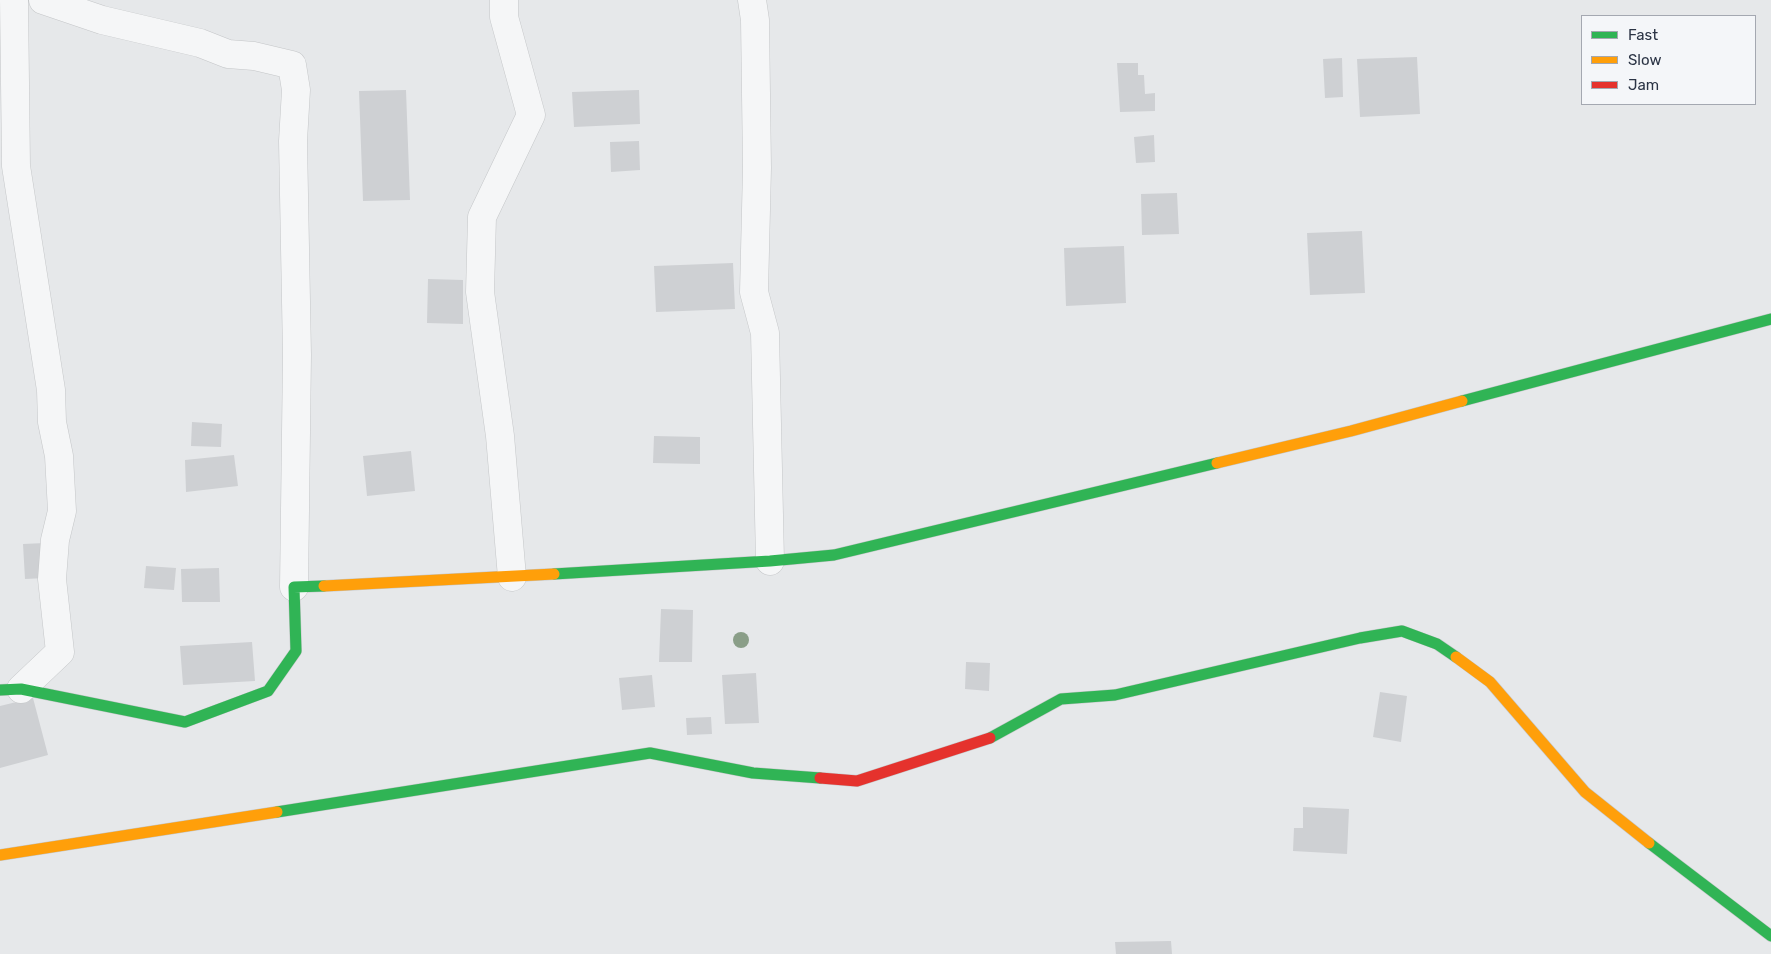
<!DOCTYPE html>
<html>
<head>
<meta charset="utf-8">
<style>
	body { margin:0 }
	#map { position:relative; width:1771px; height:954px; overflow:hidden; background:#e6e8ea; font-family:Rubik,sans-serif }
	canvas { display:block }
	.legend { position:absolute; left:1581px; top:15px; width:175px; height:90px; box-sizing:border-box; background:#f4f6f9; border:1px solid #a4a8b1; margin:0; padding:6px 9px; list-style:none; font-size:15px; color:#2b3445 }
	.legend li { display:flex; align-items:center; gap:10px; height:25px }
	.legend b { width:25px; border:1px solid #a4a8b1 }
</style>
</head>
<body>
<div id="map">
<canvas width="1771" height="954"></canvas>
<ul class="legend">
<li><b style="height:6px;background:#30b455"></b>Fast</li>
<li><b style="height:6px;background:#ff9f0a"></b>Slow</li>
<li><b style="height:6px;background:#e5322d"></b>Jam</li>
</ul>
</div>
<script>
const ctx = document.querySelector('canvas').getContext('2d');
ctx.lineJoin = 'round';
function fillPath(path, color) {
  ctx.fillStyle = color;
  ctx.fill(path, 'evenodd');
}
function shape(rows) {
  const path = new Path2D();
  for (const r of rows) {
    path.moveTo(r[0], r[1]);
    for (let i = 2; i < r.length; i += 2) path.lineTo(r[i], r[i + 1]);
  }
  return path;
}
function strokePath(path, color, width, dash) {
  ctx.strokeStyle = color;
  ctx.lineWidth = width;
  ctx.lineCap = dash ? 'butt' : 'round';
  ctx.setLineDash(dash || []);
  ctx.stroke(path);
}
const building = shape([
	[1417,57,1420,114,1360,117,1357,59],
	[1342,58,1343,97,1325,98,1323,59],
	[1117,63,1138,63,1138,75,1144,75,1145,94,1155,93,1155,111,1120,112],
	[406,90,410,200,363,201,359,91],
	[639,90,640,124,574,127,572,92],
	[1154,135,1155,162,1136,163,1134,137],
	[639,141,640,170,611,172,610,142],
	[1177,193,1179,234,1142,235,1141,194],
	[1362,231,1365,293,1310,295,1307,233],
	[1124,246,1126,303,1066,306,1064,248],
	[733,263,735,309,656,312,654,266],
	[428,279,463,280,463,324,427,323],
	[192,422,222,424,221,447,191,446],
	[654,436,700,437,700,464,653,463],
	[411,451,415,491,367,496,363,456],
	[234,455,238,486,186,492,185,460],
	[45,543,46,578,25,579,23,544],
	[146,566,176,568,174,590,144,588],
	[219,568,220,602,182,602,181,569],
	[661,609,693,610,692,662,659,662],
	[252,642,255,681,183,685,180,646],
	[966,662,990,663,989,691,965,689],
	[756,673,759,723,725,724,722,675],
	[652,675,655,707,622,710,619,678],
	[1380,692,1407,696,1401,742,1373,737],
	[33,698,48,755,0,768,0,706],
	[711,717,712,734,687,735,686,718],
	[1303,807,1349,809,1347,854,1293,851,1294,828,1303,828],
	[1171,941,1172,954,1116,954,1115,942]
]);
const street = shape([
	[14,0,16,166,51,390,52,422,59,456,62,511,55,540,52,579,60,652,21,689],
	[43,0,102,20,200,43,228,54,254,56,292,65,296,90,293,141,297,355,294,587],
	[504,0,504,17,531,115,482,217,480,292,500,436,512,577],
	[752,0,755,20,757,168,754,292,765,333,770,561]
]);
const fast = shape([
	[1462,401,1771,319],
	[554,574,770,561,834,555,1217,463],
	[0,690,21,689,185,722,268,691,296,651,294,587,324,586],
	[990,738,1061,699,1115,695,1360,638,1402,631,1437,644,1456,657],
	[277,812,650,753,753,773,820,778],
	[1649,843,1771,936]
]);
const slow = shape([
	[1217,463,1351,431,1462,401],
	[324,586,554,574],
	[1456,657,1490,682,1585,792,1649,843],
	[0,855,277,812]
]);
const jam = shape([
	[820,778,857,781,990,738]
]);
const trees = [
	[741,640]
];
fillPath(building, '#ced0d3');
strokePath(street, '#c4c6c8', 29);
strokePath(fast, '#c4c6c8', 12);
strokePath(slow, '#c4c6c8', 12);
strokePath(jam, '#c4c6c8', 12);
strokePath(street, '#f5f6f7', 28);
strokePath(fast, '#30b455', 11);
strokePath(slow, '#ff9f0a', 11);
strokePath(jam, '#e5322d', 11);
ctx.fillStyle = '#8a9e88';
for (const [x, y] of trees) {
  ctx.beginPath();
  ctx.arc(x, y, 8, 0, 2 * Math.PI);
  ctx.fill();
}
</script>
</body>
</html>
